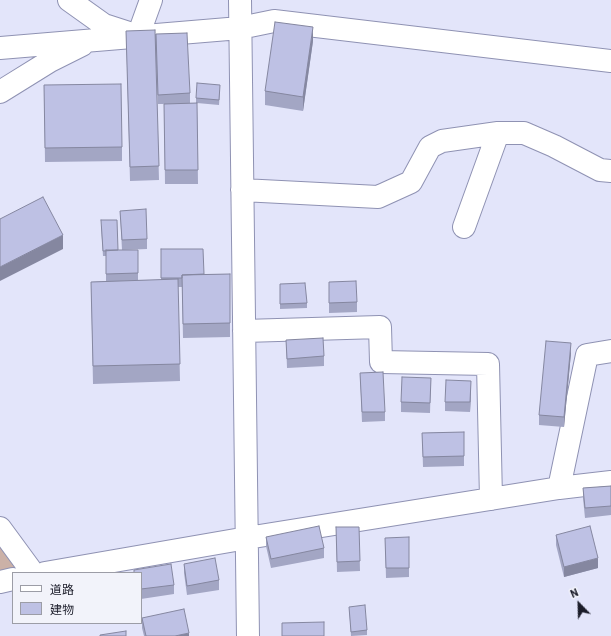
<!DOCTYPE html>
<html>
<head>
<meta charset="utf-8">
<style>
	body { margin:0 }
	#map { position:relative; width:611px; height:636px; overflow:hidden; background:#e3e5fa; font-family:Barlow,"Noto Sans JP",sans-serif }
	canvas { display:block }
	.legend { position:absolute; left:12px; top:572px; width:130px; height:52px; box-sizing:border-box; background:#f2f3fa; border:1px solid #9c9da6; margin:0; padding:5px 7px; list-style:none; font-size:12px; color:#1b1c29 }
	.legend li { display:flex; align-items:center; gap:8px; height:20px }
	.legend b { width:20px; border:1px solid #9c9da6 }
	.north { position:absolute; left:559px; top:584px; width:40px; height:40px; -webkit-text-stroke:3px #f2f3fa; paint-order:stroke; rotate:337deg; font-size:11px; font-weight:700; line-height:16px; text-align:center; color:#1b1c29 }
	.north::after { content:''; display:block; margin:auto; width:14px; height:18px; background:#1b1c29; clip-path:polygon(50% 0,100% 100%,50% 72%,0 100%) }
</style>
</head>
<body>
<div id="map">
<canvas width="611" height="636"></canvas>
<ul class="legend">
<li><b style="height:5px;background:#fff"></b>道路</li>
<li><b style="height:11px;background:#bec1e4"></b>建物</li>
</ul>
<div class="north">N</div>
</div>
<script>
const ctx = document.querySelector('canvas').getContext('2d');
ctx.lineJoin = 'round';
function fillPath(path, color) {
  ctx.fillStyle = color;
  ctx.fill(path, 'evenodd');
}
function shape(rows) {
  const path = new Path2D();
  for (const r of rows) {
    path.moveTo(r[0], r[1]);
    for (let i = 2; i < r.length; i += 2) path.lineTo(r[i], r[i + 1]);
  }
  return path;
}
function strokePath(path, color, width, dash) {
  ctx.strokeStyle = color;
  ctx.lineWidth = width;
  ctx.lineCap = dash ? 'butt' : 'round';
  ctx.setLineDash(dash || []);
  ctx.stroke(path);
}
const green = shape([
	[0,539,21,568,0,572]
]);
const minor = shape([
	[69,0,104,25,138,36,151,0],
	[240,0,248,636],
	[0,48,240,28,274,21,611,61],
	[0,92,50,61,82,45],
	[242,190,378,197,411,182,430,147,442,141,498,133,524,133,554,146,600,170,611,171],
	[464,227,498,133],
	[244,331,380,327,381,362,488,364,491,499],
	[559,488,587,355,611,351],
	[0,528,33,573],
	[45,573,247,538,559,488,611,482],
	[0,582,13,579]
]);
const wall = shape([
	[126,31,156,34,190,93,190,103,196,103,196,98,220,90,219,105,197,103,198,184,165,184,164,104,158,104,156,67,159,180,130,181],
	[313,41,303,111,265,105,265,91],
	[44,85,122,147,122,161,45,162],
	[120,211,147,239,147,249,122,250],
	[101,225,118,250,138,250,138,280,161,280,161,249,204,274,230,274,230,337,183,338,182,287,178,287,180,381,93,384,91,282,106,281,106,256,103,256],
	[329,282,357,302,357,312,329,313],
	[280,284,307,303,307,308,280,309],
	[286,340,324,356,324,366,287,368],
	[571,353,564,427,539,425,539,415],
	[360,373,385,412,385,421,362,422],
	[431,378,430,413,401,412,401,402],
	[471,391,470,412,445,411,445,402],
	[464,432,464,466,423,467,422,433],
	[611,486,611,515,585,518,583,498,583,488],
	[336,527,359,527,360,571,337,572],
	[556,535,598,568,564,577,556,545],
	[266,537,324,548,324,558,271,568,266,546],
	[385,538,409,568,409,577,386,578],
	[184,564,219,580,219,590,187,595,184,573],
	[134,570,174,585,174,594,141,599,141,573,134,573],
	[349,607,367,630,367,635,351,636],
	[142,618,189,636,144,636,142,628]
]);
const shadedWall = shape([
	[313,27,313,41,303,111,303,97],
	[63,235,63,249,0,281,0,267],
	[571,343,571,353,564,427,564,417],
	[471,381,471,391,470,412,470,402],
	[598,558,598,568,564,577,564,567],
	[189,633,189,636,175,636]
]);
const building = shape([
	[275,22,313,27,303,97,265,91,275,22],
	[155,30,159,166,130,167,126,31,155,30],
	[187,33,190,93,158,95,156,34,187,33],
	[197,83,220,85,219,100,196,98,197,83],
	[121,84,122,147,45,148,44,85,121,84],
	[197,103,198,170,165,170,164,104,197,103],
	[43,197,63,235,0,267,0,219,43,197],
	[146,209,147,239,122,240,120,211,146,209],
	[101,220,117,220,118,250,103,251,101,220],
	[161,249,203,249,204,274,182,275,182,278,161,278,161,249],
	[106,250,138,250,138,273,106,274,106,250],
	[230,274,230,323,183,324,182,275,230,274],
	[178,279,180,364,93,366,91,282,178,279],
	[356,281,357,302,329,303,329,282,356,281],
	[305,283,307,303,280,304,280,284,305,283],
	[323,338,324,356,287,359,286,340,323,338],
	[546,341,571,343,564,417,539,415,546,341],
	[383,372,385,412,362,412,360,373,383,372],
	[402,377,431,378,430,403,401,402,402,377],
	[446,380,471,381,470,402,445,402,446,380],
	[464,432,464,456,423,457,422,433,464,432],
	[611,486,611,506,585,508,583,488,611,486],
	[319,526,324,548,271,559,266,537,319,526],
	[590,526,598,558,564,567,556,535,590,526],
	[336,527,359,527,360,561,337,562,336,527],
	[409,537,409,568,386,568,385,538,409,537],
	[215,558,219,580,187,586,184,564,215,558],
	[171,564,174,585,141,589,141,573,134,573,134,570,171,564],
	[365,605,367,630,351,632,349,607,365,605],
	[184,609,189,633,175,636,146,636,142,618,184,609],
	[324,622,324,636,282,636,282,623,324,622],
	[126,631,126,636,100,636,100,635,126,631]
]);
fillPath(green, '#cbb1a7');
strokePath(minor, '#8f92b3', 24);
strokePath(minor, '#fff', 22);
fillPath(wall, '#a3a6c4');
fillPath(shadedWall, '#8587a0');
fillPath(building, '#bec1e4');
strokePath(building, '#8587a0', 1);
</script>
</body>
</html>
